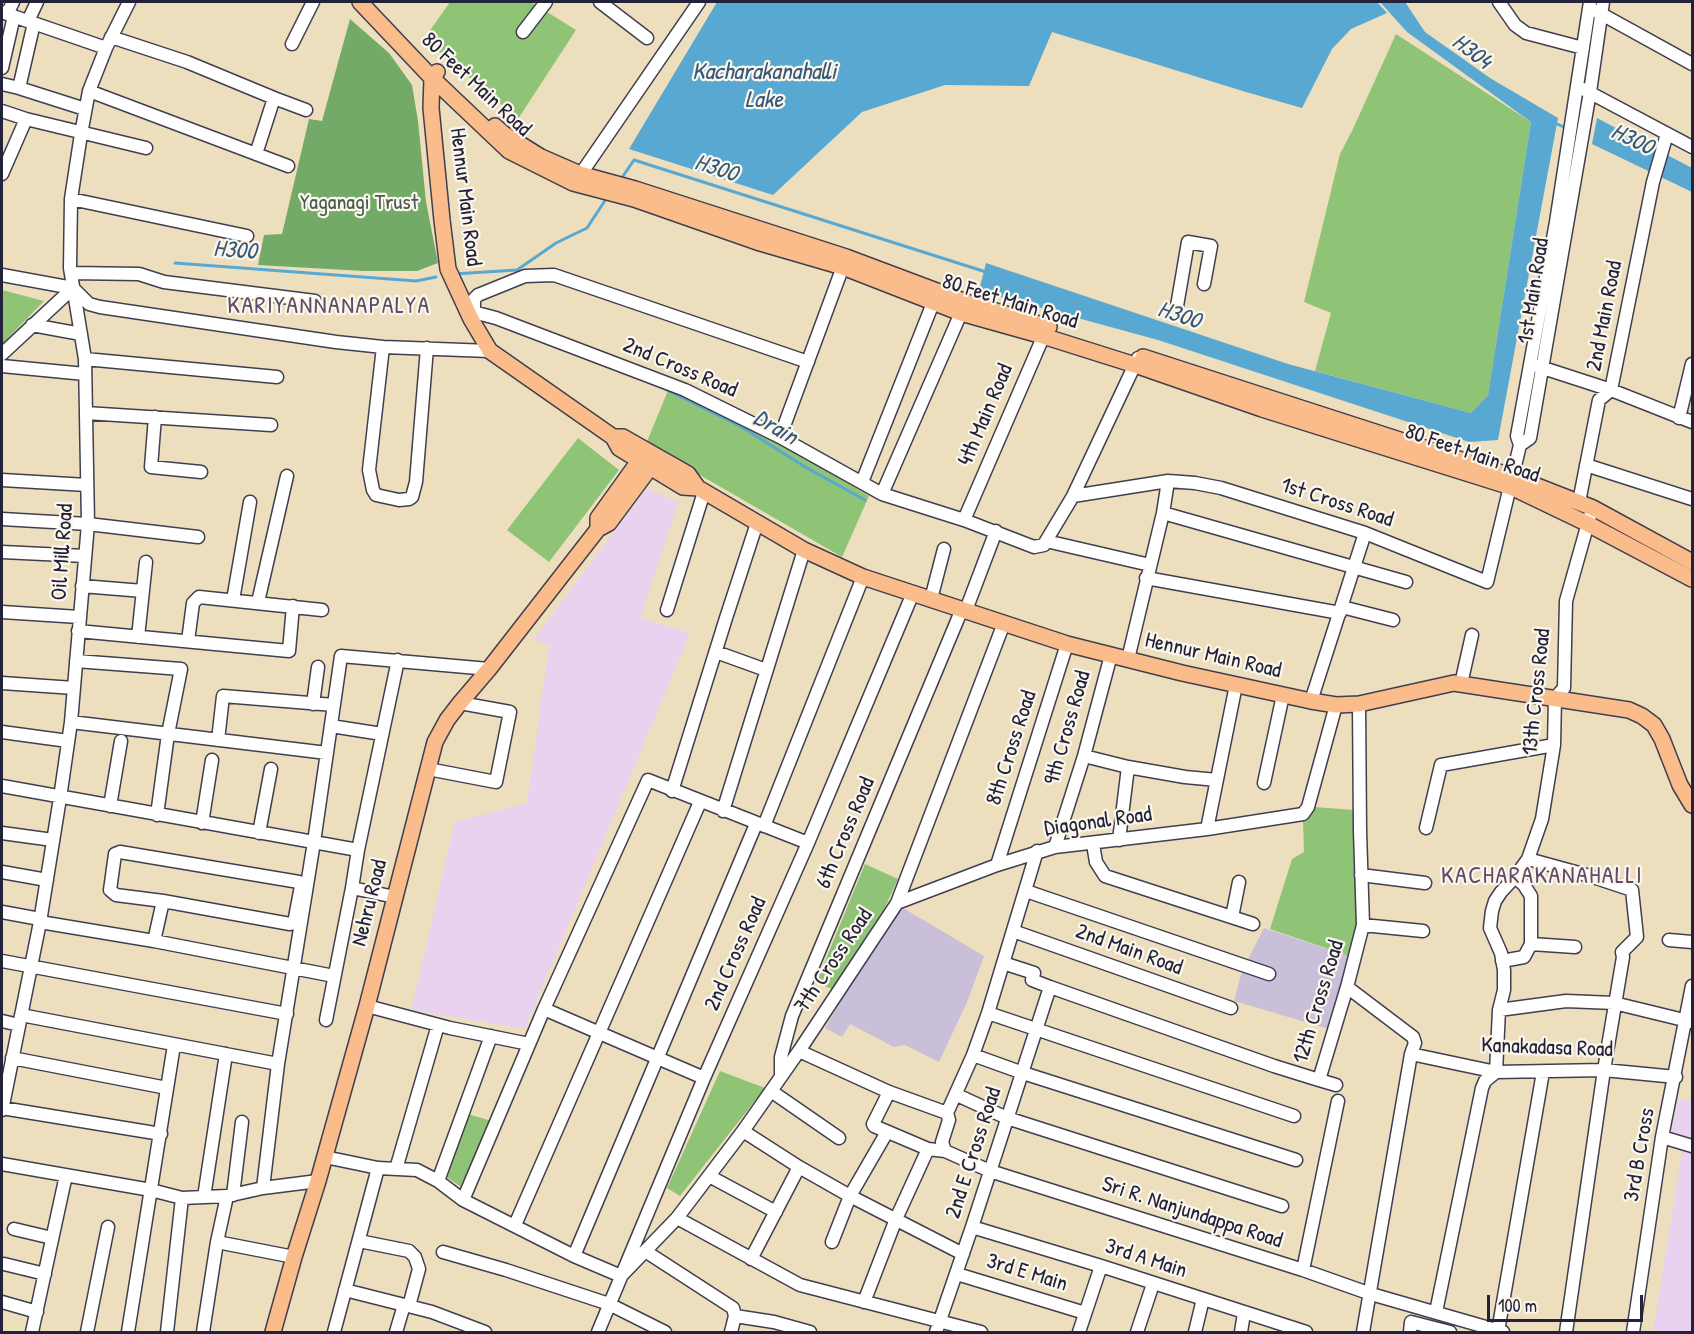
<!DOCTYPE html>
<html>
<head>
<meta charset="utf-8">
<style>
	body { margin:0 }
	#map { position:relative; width:1694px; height:1334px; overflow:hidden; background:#eddfbe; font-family:"Patrick Hand",sans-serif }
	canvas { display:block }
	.frame { position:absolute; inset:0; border:3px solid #22223b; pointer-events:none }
	.scale { position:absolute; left:1487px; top:1295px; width:156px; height:27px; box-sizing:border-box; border:3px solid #22223b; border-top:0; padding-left:8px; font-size:18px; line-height:21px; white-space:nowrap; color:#22223b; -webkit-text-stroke:4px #fbf7ec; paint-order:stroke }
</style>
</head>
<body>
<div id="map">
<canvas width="1694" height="1334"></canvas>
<div class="frame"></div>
<div class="scale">100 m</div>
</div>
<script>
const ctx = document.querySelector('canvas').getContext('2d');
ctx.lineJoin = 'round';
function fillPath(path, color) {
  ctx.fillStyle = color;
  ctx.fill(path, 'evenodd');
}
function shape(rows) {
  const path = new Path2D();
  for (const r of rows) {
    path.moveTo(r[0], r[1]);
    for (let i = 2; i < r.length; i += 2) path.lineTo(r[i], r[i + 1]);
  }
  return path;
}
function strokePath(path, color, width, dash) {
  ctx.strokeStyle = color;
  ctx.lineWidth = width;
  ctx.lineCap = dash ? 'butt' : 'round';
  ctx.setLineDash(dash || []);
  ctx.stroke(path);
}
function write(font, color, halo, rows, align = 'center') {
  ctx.font = font + ' "Patrick Hand",sans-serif';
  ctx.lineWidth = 4.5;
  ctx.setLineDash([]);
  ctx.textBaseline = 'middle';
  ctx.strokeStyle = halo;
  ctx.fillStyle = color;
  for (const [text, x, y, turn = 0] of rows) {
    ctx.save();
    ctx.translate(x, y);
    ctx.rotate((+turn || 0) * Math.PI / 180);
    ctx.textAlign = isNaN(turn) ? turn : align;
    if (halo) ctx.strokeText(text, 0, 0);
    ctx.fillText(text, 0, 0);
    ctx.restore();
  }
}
const built = shape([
	[647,488,678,502,640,618,690,633,525,1029,411,1010,455,822,527,803,549,646,534,639],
	[1678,1099,1692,1101,1692,1142,1671,1136],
	[1682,1150,1692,1153,1692,1332,1653,1332]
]);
const industrial = shape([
	[898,905,984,956,968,1000,939,1062,905,1045,894,1047,850,1024,842,1037,825,1028],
	[1264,928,1352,957,1329,1029,1234,1001,1242,971]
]);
const green = shape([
	[450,2,531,2,576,30,518,119,424,39],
	[1396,34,1531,122,1488,395,1471,413,1315,371,1331,313,1304,302,1340,154,1352,131],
	[2,290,44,301,2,344],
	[669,388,777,442,869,496,842,557,646,444],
	[578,438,619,470,549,562,507,530],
	[1314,807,1355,810,1357,917,1352,957,1270,929,1292,859,1304,852,1303,820],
	[865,864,898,879,885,907,832,989,816,983],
	[720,1071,765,1088,680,1196,667,1188],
	[468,1114,495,1122,464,1189,445,1176]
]);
const forest = shape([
	[350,19,389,53,412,85,418,121,426,202,438,263,417,271,364,271,258,265,264,235,282,234,309,119,322,121]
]);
const water = shape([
	[717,2,1377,2,1387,13,1351,29,1332,49,1302,108,1246,92,1052,32,1029,86,945,85,862,112,773,195,629,149],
	[1380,2,1405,2,1425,32,1490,78,1558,118,1498,440,1469,442,1158,340,979,291,986,263,1288,364,1471,413,1488,395,1531,122,1407,32],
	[1597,118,1692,168,1692,192,1592,144]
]);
const stream = shape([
	[1555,123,1568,129],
	[621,179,634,160,986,272],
	[175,263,416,281,436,277],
	[454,274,517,270,556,243,587,228,608,196],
	[665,389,740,426,807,468,865,500]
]);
const minor = shape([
	[600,2,647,38],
	[1499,2,1515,25,1526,33,1583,48],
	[1596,11,1692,64],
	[2,12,7,14,13,2],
	[7,14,106,48],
	[28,21,37,2],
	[523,32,546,2],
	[111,37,187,62,274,98,256,154],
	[292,44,313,2],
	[2,68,14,16],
	[2,84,19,88,34,23],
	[19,88,85,109],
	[1583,89,1692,147],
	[89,91,288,166],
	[274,98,306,110],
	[2,111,26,119],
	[2,174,26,119,146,148],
	[576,181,699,2],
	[71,199,247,236],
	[71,273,139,274,164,282,315,301],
	[2,275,73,288,89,304,100,307,336,342,383,347,490,351],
	[1177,306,1188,242,1211,246,1204,284],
	[474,310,477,313,496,318,685,390,780,437,882,494,964,520,1034,547,1044,545,1046,541,1073,496,1138,358],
	[470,315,474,310,474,299,478,295,525,276,554,275,808,362],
	[32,325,81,334],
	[383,347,369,470,373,490,376,495,399,500,409,499,412,497,416,482,427,348],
	[2,354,73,288],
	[85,359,277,377],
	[2,366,85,374],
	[1537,366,1611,390,1692,422],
	[86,413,271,425],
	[155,417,151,467,201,472],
	[1679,418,1692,364],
	[780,437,845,261],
	[1520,445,1517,436,1556,222,1590,2],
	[1586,465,1692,499],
	[2,480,87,485],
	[862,482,933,303],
	[882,494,964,306],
	[1073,496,1168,481,1195,483,1221,488,1365,533,1487,582,1520,445,1530,438,1590,92,1603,2],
	[1579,502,1599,400,1611,390,1653,182,1667,134],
	[1163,513,1406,582],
	[2,519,88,524,198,537],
	[964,520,1047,328],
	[1046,541,1150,565],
	[2,552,85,556],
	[1146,578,1340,613],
	[82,586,143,591],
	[931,599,944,549],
	[233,600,250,502],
	[258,602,287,476],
	[1342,607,1393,620],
	[667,610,704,492],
	[966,610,996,531],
	[2,612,79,617],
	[78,631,289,651,293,606],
	[138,637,146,562],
	[188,641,193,603,199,597,322,610],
	[716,652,766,670],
	[1128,659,1163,513,1168,481],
	[76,661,181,669,168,734,157,815],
	[2,683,74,688],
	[1461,684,1472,635],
	[1311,701,1365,533],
	[313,704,318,667],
	[71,722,327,753],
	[331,726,382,734],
	[2,732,68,741],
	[218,740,223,696,334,705],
	[1084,756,1128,767,1185,777,1217,780],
	[428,769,496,782,510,712,460,703],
	[1264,783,1283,695],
	[2,786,358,850],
	[672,791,726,618,757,523],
	[110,806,121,741],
	[723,811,804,550],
	[202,823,212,760],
	[764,826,863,577],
	[1426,828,1441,765,1554,745],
	[1207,829,1236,685],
	[2,833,53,840],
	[259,833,271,769],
	[1119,840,1128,767],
	[1093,844,1096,862,1105,876,1253,924],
	[1055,847,1084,756,1111,655],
	[120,852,299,882,301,886,294,923,290,924,163,901,116,895,110,890,115,854,120,852],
	[1528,859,1590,876,1632,890,1637,937,1622,952,1623,957,1604,1070,1566,1332],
	[997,865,1067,644],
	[2,872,47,880],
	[1361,875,1425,883],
	[1026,891,1269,974],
	[395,897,352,888,358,850,398,660],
	[897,903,997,865,1055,847,1207,829,1303,814,1308,807,1336,705],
	[2,912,40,919],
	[1232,917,1239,882],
	[40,922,154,941,334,976],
	[1363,925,1423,931],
	[1013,931,1231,1008],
	[1669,940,1692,942],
	[154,941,163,901],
	[1531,944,1575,947],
	[2,961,287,1014],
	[1502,961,1524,957,1531,944,1531,896,1524,885,1515,877],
	[1003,963,1034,973,1032,980,1050,987,1274,1066,1319,1080,1347,987,1363,925,1360,831,1359,704],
	[1347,987,1413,1037,1415,1043,1411,1054,1496,1072,1604,1070,1676,1077],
	[367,1006,450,1028,529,1044],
	[544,1009,704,1078],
	[1499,1010,1566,1001,1614,1003,1692,1022],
	[988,1013,1294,1116],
	[21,1015,278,1064],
	[326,1020,352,888],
	[2,1021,19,1025],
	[799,1051,889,1092,947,1113,949,1120,942,1142,945,1151],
	[973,1055,1023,1073,1296,1160],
	[12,1058,167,1088],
	[1496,1072,1499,1010,1504,990,1504,970,1501,953,1490,928,1492,911,1495,901,1501,892,1515,877,1528,859,1542,819,1554,745,1555,698,1564,688,1566,601,1590,516],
	[781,1076,781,1057,792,1016,962,609],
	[1319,1080,1336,1085],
	[771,1091,839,1138],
	[889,1092,873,1124,874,1126,928,1149,945,1151,990,1171,1303,1270,1371,1294,1503,1332],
	[957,1095,1007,1118,1282,1206],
	[2,1108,161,1134],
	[2,1110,40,922,60,798,71,722,88,524,85,359,70,268,71,199,81,134,89,91,106,48,129,2],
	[947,1113,973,1055,988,1013,1037,851],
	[743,1131,799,1167,850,1196,963,1254],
	[1662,1137,1692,1146],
	[325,1157,378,1168,417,1170,438,1181,463,1200,574,1256,621,1276,677,1218,743,1131,799,1051,897,903,1004,623],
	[2,1164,151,1190,182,1198,227,1196,263,1188,318,1181],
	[396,1169,438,1025],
	[709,1176,776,1212],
	[438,1181,491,1036],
	[263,1188,278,1064,314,842,341,656,489,669],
	[233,1195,242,1122],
	[204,1197,226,1054],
	[463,1200,544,1009,648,780,808,843],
	[677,1218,800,1285,981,1332],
	[515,1225,700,802],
	[972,1227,1101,1266,1306,1332],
	[14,1229,52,1238],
	[359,1241,409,1251,415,1257,419,1269,409,1306],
	[217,1242,294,1257],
	[832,1242,850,1196,887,1132],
	[645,1251,733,1308,735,1316,731,1332],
	[443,1252,506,1270,609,1304,665,1332],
	[574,1256,756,824],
	[751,1259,799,1167],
	[4,1264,45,1274],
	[1303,1270,1338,1101],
	[957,1274,1085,1313],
	[345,1290,432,1312,485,1332],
	[2,1302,37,1312],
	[864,1302,896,1219,928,1149],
	[1436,1312,1482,1088,1485,1081,1496,1072],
	[735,1316,774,1322,810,1332],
	[1498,1331,1543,1072],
	[32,1332,66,1175],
	[87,1332,108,1227],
	[128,1332,174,1045],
	[167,1332,182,1198],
	[203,1332,217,1242,227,1196],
	[334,1332,378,1168],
	[396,1332,404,1305],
	[598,1332,704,1078,808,843,913,593],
	[936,1332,972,1227,1050,987],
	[1079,1332,1101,1266],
	[1137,1332,1153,1284],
	[1195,1332,1203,1299],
	[1241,1332,1244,1313],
	[1363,1332,1411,1054],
	[1410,1332,1411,1322,1450,1332],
	[1633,1332,1662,1137,1692,986]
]);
const major = shape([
	[360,2,432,78,509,151,573,183,634,199,757,242,843,267,961,313,1043,336,1135,365,1262,409,1511,487,1588,524,1692,579],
	[437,72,432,78,431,108,442,220,448,269,471,319,490,351,613,437,619,448,683,487,698,488,804,550,863,577,1067,644,1182,673,1311,701,1336,705,1359,704,1454,683,1629,710,1642,716,1654,725,1662,739,1680,785,1692,805],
	[495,126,504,134,541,157,580,174,635,189,846,257,966,302,1049,327],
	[1143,357,1514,477,1593,508,1692,562],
	[613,437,623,437,688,474,698,488],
	[598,529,598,518,644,454],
	[273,1332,294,1257,318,1181,367,1006,435,742,447,720,460,703,489,669,598,529,609,523,658,457]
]);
const streetNames = [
	["80 Feet Main Road",476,85,43],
	["Hennur Main Road",465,197,83],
	["1st Main Road",1534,291,-81],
	["80 Feet Main Road",1010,302,17],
	["2nd Main Road",1605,316,-79],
	["2nd Cross Road",680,368,23],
	["4th Main Road",986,415,-67],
	["80 Feet Main Road",1472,454,19],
	["1st Cross Road",1337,503,18],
	["Oil Mill Road",63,552,-86],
	["Hennur Main Road",1213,656,13],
	["13th Cross Road",1537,692,-84],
	["9th Cross Road",1068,728,-74],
	["8th Cross Road",1012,748,-72],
	["Diagonal Road",1098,822,-8],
	["6th Cross Road",846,833,-67],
	["Nehru Road",370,903,-76],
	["2nd Main Road",1129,950,20],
	["2nd Cross Road",736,954,-66],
	["7th Cross Road",834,961,-56],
	["12th Cross Road",1319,1002,-73],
	["Kanakadasa Road",1547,1048,2],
	["2nd E Cross Road",974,1153,-72],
	["3rd B Cross",1640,1155,-80],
	["Sri R. Nanjundappa Road",1192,1213,18],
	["3rd A Main",1146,1259,18],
	["3rd E Main",1027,1273,17]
];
const parkNames = [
	["Yaganagi Trust",359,203]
];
const waterNames = [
	["H304",1471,52,37],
	["Kacharakanahalli",764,73],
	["Lake",764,101],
	["H300",1632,140,25],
	["H300",716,169,18],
	["H300",235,251,4],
	["H300",1179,316,18],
	["Drain",775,428,30]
];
const neighbourhoodNames = [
	["KARIYANNANAPALYA",329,307],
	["KACHARAKANAHALLI",1542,877]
];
fillPath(built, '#e8d2ef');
fillPath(industrial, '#c9bfd8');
fillPath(green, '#8fc476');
fillPath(forest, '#73aa67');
fillPath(water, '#58a8d2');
strokePath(stream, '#58a8d2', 3);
strokePath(minor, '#403e4f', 15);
strokePath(major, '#403e4f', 18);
strokePath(minor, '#fff', 12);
strokePath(major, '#fabc8b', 15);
write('22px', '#22223b', '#fbf7ec', streetNames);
write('22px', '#485b50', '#fbf7ec', parkNames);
write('italic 24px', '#385877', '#fbf7ec', waterNames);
ctx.letterSpacing = '1.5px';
write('24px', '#604b68', '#fbf7ec', neighbourhoodNames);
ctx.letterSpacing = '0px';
</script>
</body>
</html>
